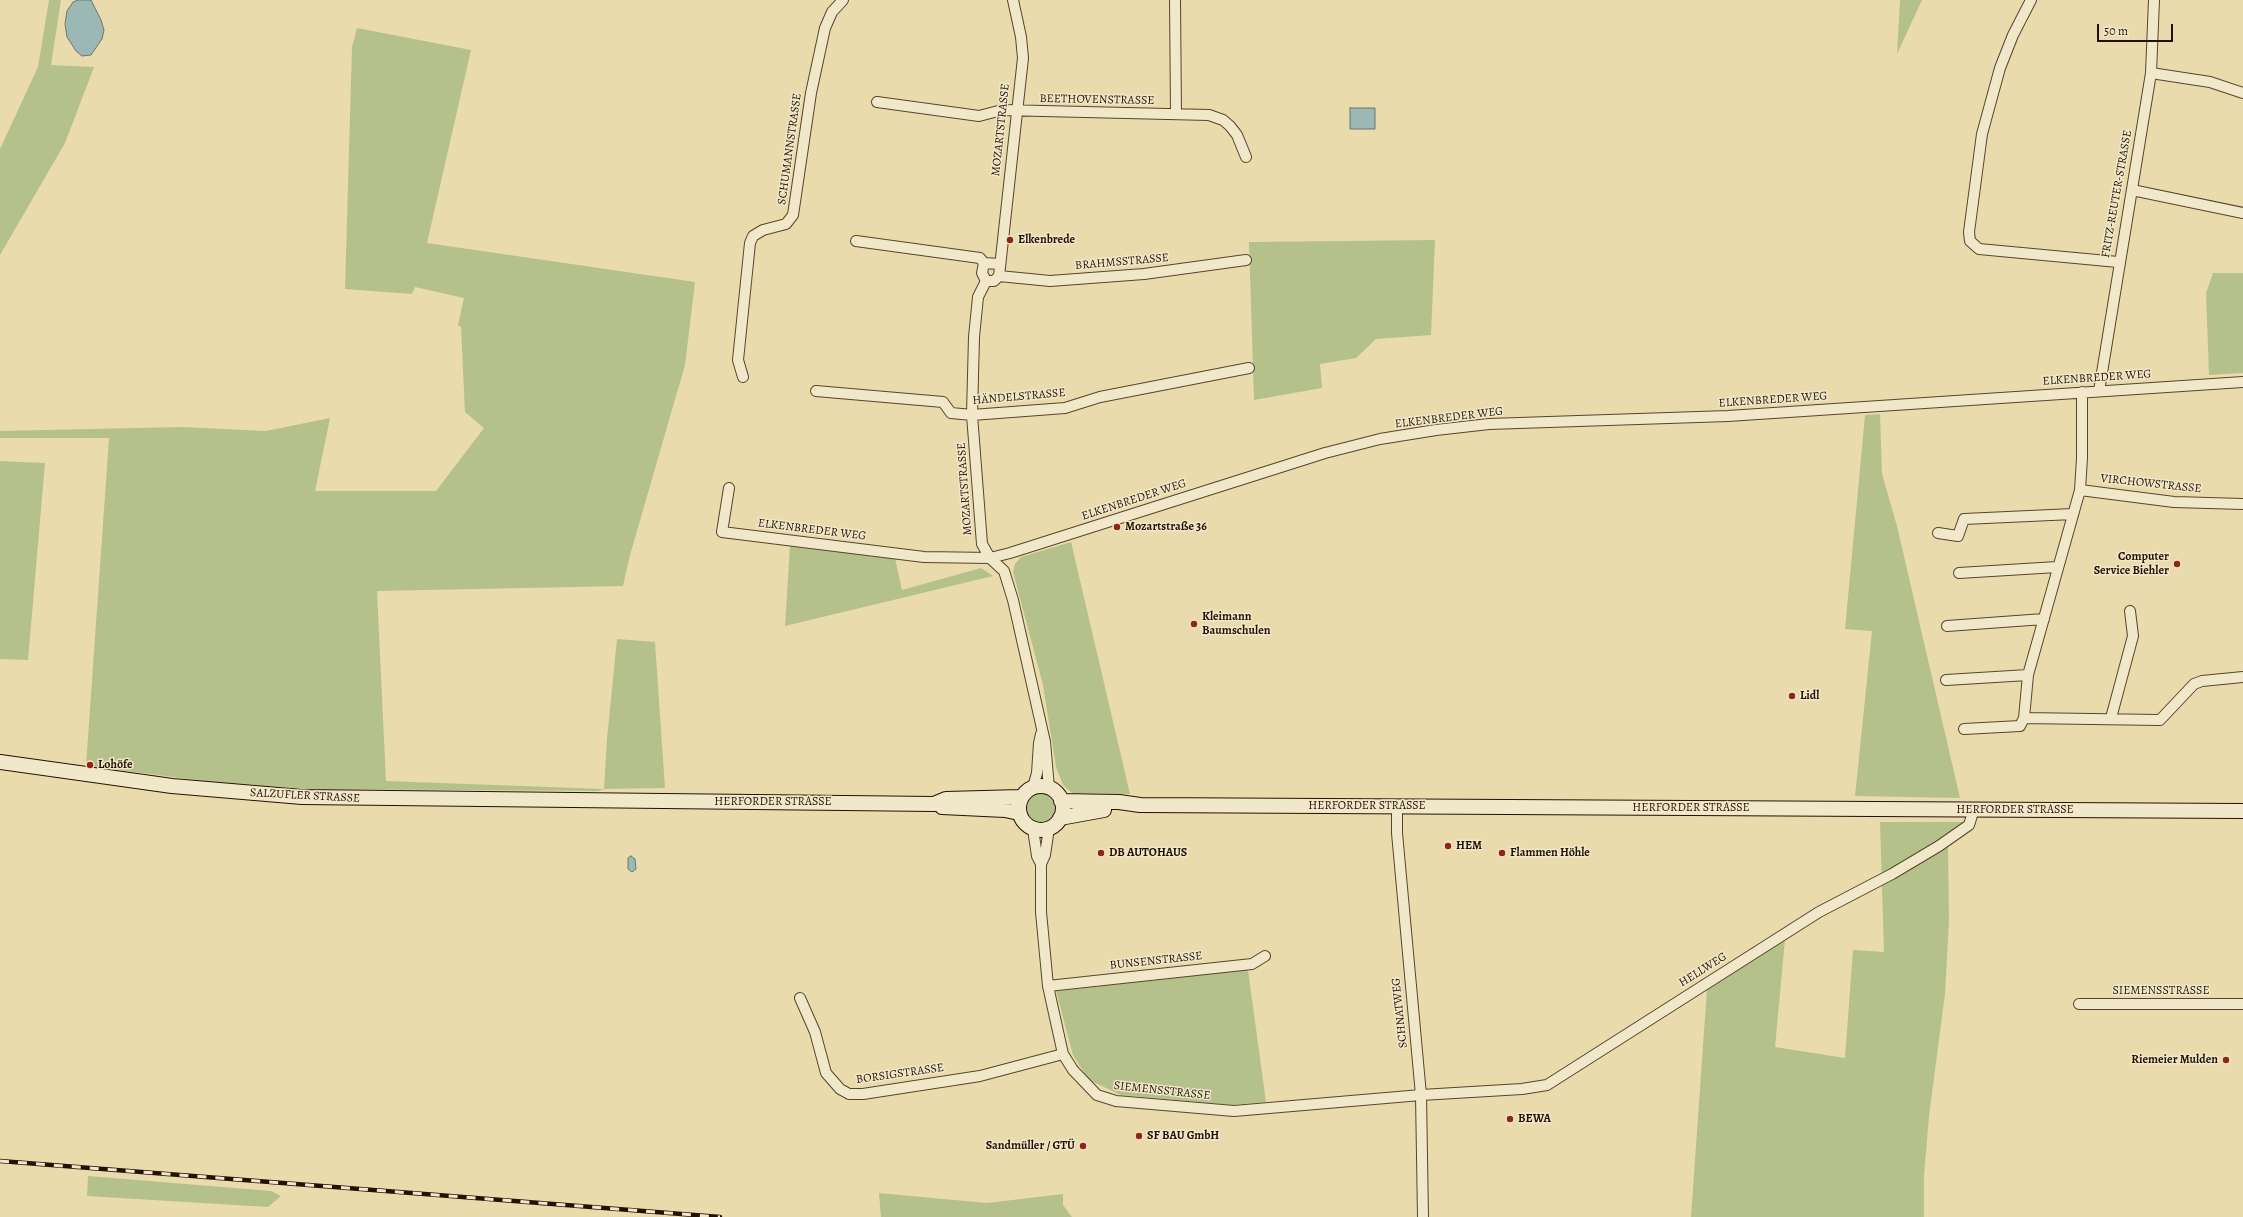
<!DOCTYPE html>
<html>
<head>
<meta charset="utf-8">
<style>
	body { margin:0 }
	#map { position:relative; width:2243px; height:1217px; overflow:hidden; background:#eadbac; font-family:Alegreya,serif }
	canvas { display:block }
	.scale { position:absolute; left:2097px; top:24px; width:76px; height:18px; box-sizing:border-box; border:2px solid #241105; border-top:0; padding-left:5px; font-size:12px; line-height:14px; white-space:nowrap; color:#241105; -webkit-text-stroke:3px #f1e8c9; paint-order:stroke }
</style>
</head>
<body>
<div id="map">
<canvas width="2243" height="1217"></canvas>
<div class="scale">50 m</div>
</div>
<script>
const ctx = document.querySelector('canvas').getContext('2d');
ctx.lineJoin = 'round';
function fillPath(path, color) {
  ctx.fillStyle = color;
  ctx.fill(path, 'evenodd');
}
function shape(rows) {
  const path = new Path2D();
  for (const r of rows) {
    if (r.length === 3) {
      path.moveTo(r[0] + r[2], r[1]);
      path.arc(r[0], r[1], r[2], 0, 2 * Math.PI);
      continue;
    }
    path.moveTo(r[0], r[1]);
    for (let i = 2; i < r.length; i += 2) path.lineTo(r[i], r[i + 1]);
  }
  return path;
}
function strokePath(path, color, width, dash) {
  ctx.strokeStyle = color;
  ctx.lineWidth = width;
  ctx.lineCap = dash ? 'butt' : 'round';
  ctx.setLineDash(dash || []);
  ctx.stroke(path);
}
function write(font, color, halo, rows, align = 'center') {
  ctx.font = font + ' Alegreya,serif';
  ctx.lineWidth = 3;
  ctx.setLineDash([]);
  ctx.textBaseline = 'middle';
  ctx.strokeStyle = halo;
  ctx.fillStyle = color;
  for (const [text, x, y, turn = 0] of rows) {
    ctx.save();
    ctx.translate(x, y);
    ctx.rotate((+turn || 0) * Math.PI / 180);
    ctx.textAlign = isNaN(turn) ? turn : align;
    if (halo) ctx.strokeText(text, 0, 0);
    ctx.fillText(text, 0, 0);
    ctx.restore();
  }
}
const green = shape([
	[49,0,61,0,51,65,94,67,65,143,0,255,0,149,38,67],
	[1900,0,1922,0,1897,54],
	[357,28,471,50,427,243,695,282,685,365,630,555,623,586,377,591,386,781,604,789,607,739,617,639,655,642,665,788,604,789,598,791,306,789,205,781,86,766,109,438,0,438,0,431,183,427,266,431,330,418,315,491,436,491,484,428,465,412,461,327,458,325,464,298,415,287,412,294,345,289,352,47],
	[1435,240,1431,335,1376,339,1356,358,1320,364,1322,388,1254,400,1249,242],
	[2213,273,2243,273,2243,373,2209,375,2206,293],
	[1880,414,1882,474,1897,526,1960,798,1855,796,1872,631,1845,629,1865,415],
	[0,461,45,463,28,660,0,659],
	[1071,542,1130,794,1072,793,1063,785,1056,767,1043,685,1013,572,1015,564,1021,557],
	[790,546,895,558,902,590,981,568,993,576,785,626],
	[1041,808,15],
	[1880,822,1965,822,1948,846,1949,920,1945,994,1929,1116,1924,1176,1924,1217,1691,1217,1707,989,1785,939,1775,1047,1845,1058,1853,950,1884,952],
	[1248,970,1266,1102,1233,1105,1121,1095,1089,1080,1073,1055,1056,991],
	[88,1176,271,1191,281,1196,268,1207,87,1196],
	[879,1193,987,1203,1063,1194,1063,1205,1072,1217,881,1217]
]);
const water = shape([
	[78,0,91,0,101,20,104,30,102,39,91,55,82,56,76,51,67,37,65,24,67,11,73,2,78,0],
	[1350,108,1375,108,1375,129,1350,129,1350,108],
	[631,856,635,859,636,869,632,872,628,869,628,858,631,856]
]);
const minor = shape([
	[1175,0,1176,114],
	[2031,0,2013,35,2000,68,1982,134,1969,232,1970,241,1979,249,2118,262],
	[2151,73,2210,82,2243,93],
	[877,102,979,116,1002,110,1209,115,1223,120,1230,126,1237,135,1246,157],
	[2132,190,2243,213],
	[856,241,980,258,984,263],
	[999,276,1050,281,1144,274,1246,260],
	[986,281,978,297,974,337,972,415,982,544,990,558,1004,571,1013,600,1045,742,1049,788],
	[986,281,994,281,999,276,1023,58,1021,37,1013,0],
	[986,281,982,273,984,263,1000,264],
	[743,377,738,360,750,243,753,236,763,230,786,224,793,215,811,93,825,28,832,12,843,0],
	[816,391,943,402,951,413,972,415,1065,408,1100,397,1249,368],
	[2099,391,2151,73,2154,0],
	[729,488,722,532,924,557,990,558,1010,553,1325,453,1380,439,1436,430,1489,424,1728,416,2243,382],
	[2080,490,2174,502,2243,504],
	[1938,533,1958,536,1964,519,2073,514],
	[1959,573,2057,567],
	[1947,626,2044,619],
	[1946,680,2028,675],
	[2024,718,2160,720,2194,684,2202,681,2243,677],
	[2111,718,2133,636,2130,611],
	[1964,729,2020,726,2024,718,2028,675,2080,490,2082,458,2082,392],
	[1033,787,1037,773,1039,743,1041,734],
	[1397,806,1397,833,1421,1095,1423,1217],
	[1049,828,1045,855,1041,864,1041,912,1048,986,1063,1054,1073,1070,1097,1095,1116,1101,1234,1111,1421,1095,1522,1089,1547,1085,1819,912,1892,874,1939,846,1969,825,1974,809],
	[1033,829,1037,856,1041,864],
	[1048,986,1252,964,1265,956],
	[800,998,815,1032,826,1073,840,1089,849,1094,863,1094,980,1076,1063,1054],
	[2079,1004,2243,1004]
]);
const secondary = shape([
	[0,762,172,786,302,797,934,804,946,799,1021,797],
	[1041,808,22],
	[1061,801,1119,802,1140,805,2243,811],
	[942,807,1005,810,1019,813],
	[1060,818,1104,810]
]);
const rail = shape([
	[0,1161,720,1217]
]);
const markers = [
	[1010,240,4,"#8f2418"],
	[1117,527,4,"#8f2418"],
	[2177,564,4,"#8f2418"],
	[1194,624,4,"#8f2418"],
	[1792,696,4,"#8f2418"],
	[90,765,4,"#8f2418"],
	[1448,846,4,"#8f2418"],
	[1101,853,4,"#8f2418"],
	[1502,853,4,"#8f2418"],
	[2226,1060,4,"#8f2418"],
	[1510,1119,4,"#8f2418"],
	[1139,1136,4,"#8f2418"],
	[1083,1146,4,"#8f2418"]
];
const streetNames = [
	["BEETHOVENSTRASSE",1097,100,1],
	["MOZARTSTRASSE",1001,130,-84],
	["SCHUMANNSTRASSE",790,149,-82],
	["FRITZ-REUTER-STRASSE",2117,194,-80],
	["BRAHMSSTRASSE",1122,262,-5],
	["ELKENBREDER WEG",2097,378,-4],
	["HÄNDELSTRASSE",1019,397,-5],
	["ELKENBREDER WEG",1773,400,-4],
	["ELKENBREDER WEG",1449,418,-7],
	["VIRCHOWSTRASSE",2151,484,6],
	["MOZARTSTRASSE",965,489,-94],
	["ELKENBREDER WEG",1134,500,-18],
	["ELKENBREDER WEG",812,530,7],
	["SALZUFLER STRASSE",305,796,3],
	["HERFORDER STRASSE",773,802],
	["HERFORDER STRASSE",1367,806],
	["HERFORDER STRASSE",1691,808],
	["HERFORDER STRASSE",2015,810],
	["BUNSENSTRASSE",1156,961,-6],
	["HELLWEG",1703,970,-32],
	["SIEMENSSTRASSE",2161,991],
	["SCHNATWEG",1400,1013,-96],
	["BORSIGSTRASSE",900,1074,-8],
	["SIEMENSSTRASSE",1162,1091,6]
];
const poiNames = [
	["Elkenbrede",1018,240],
	["Mozartstraße 36",1125,527],
	["Computer",2169,557,"right"],
	["Service Biehler",2169,571,"right"],
	["Kleimann",1202,617],
	["Baumschulen",1202,631],
	["Lidl",1800,696],
	["Lohöfe",98,765],
	["HEM",1456,846],
	["DB AUTOHAUS",1109,853],
	["Flammen Höhle",1510,853],
	["Riemeier Mulden",2218,1060,"right"],
	["BEWA",1518,1119],
	["SF BAU GmbH",1147,1136],
	["Sandmüller / GTÜ",1075,1146,"right"]
];
fillPath(green, '#b5c18a');
fillPath(water, '#9cb8b4');
strokePath(water, '#6c756e', 1);
strokePath(minor, '#56442f', 12);
strokePath(secondary, '#241105', 16);
strokePath(minor, '#f1e8c9', 10);
strokePath(secondary, '#f1e8c9', 14);
strokePath(rail, '#241105', 4.5);
strokePath(rail, '#f1e8c9', 3, [9]);
for (const [x, y, r, color] of markers) {
  const dot = new Path2D();
  dot.arc(x, y, r, 0, 2 * Math.PI);
  ctx.fillStyle = color;
  ctx.fill(dot);
  strokePath(dot, '#f1e8c9', 1.5);
}
write('12px', '#241105', '#f1e8c9', streetNames);
write('bold 12px', '#241105', '#f1e8c9', poiNames, 'left');
</script>
</body>
</html>
